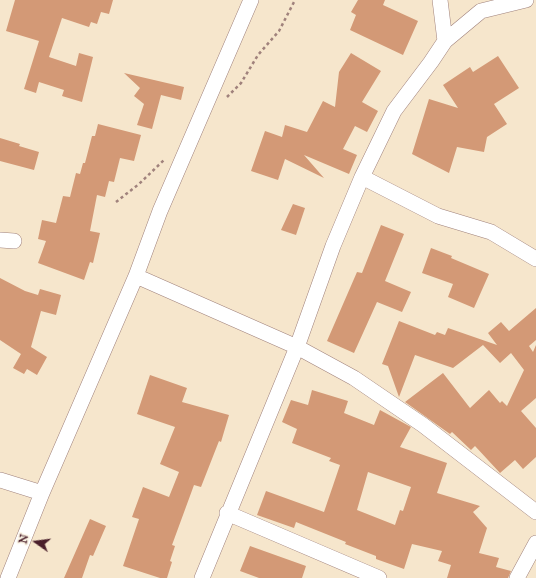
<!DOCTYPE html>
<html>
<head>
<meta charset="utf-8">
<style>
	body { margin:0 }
	#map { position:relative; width:536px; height:578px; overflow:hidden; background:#f6e6cc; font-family:"IM FELL Great Primer",serif }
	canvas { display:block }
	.north { position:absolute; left:16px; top:522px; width:40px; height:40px; -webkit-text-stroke:3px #fcf5e5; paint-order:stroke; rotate:284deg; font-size:11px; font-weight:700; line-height:16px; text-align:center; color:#4a1f2b }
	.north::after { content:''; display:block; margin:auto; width:14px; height:18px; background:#4a1f2b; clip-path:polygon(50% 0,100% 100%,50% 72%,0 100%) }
</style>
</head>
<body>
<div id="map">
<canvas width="536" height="578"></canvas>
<div class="north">N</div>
</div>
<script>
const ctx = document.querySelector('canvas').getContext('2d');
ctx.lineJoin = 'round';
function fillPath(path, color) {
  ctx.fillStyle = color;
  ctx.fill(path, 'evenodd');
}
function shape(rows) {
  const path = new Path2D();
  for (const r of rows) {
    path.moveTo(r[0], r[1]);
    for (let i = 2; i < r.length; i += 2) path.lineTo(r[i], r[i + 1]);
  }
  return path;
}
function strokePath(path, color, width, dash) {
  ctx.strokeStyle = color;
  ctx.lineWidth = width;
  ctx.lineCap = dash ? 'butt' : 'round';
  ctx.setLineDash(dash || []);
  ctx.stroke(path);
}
const building = shape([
	[15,0,113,0,109,14,101,12,97,24,91,22,89,27,62,18,49,57,76,66,79,53,93,57,82,102,62,96,64,90,39,82,36,93,24,89,39,41,6,31],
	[358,0,385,0,383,5,418,21,403,55,350,30,356,15,351,12],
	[351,53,381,71,362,102,378,111,367,132,355,126,343,149,357,155,349,174,304,155,324,178,285,159,278,180,251,171,265,131,282,137,285,125,307,132,323,101,335,107,339,72],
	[498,56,519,88,494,104,507,124,487,137,484,152,457,147,449,173,412,154,429,99,458,108,443,85,470,67,473,72],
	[124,73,184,87,181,100,161,95,152,129,137,125,144,104,134,96,140,88],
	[98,124,141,135,134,161,120,158,114,182,109,181,105,197,97,195,90,231,100,233,93,263,90,262,84,280,38,263,46,241,38,239,42,220,56,223,63,196,70,197,76,173,80,174,83,163,85,163,92,136,95,136],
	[0,138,20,144,19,146,39,152,34,170,0,161],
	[293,204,305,208,296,235,281,230],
	[381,225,404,234,385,281,411,292,402,312,377,302,354,353,327,341,357,272,362,273],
	[431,248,452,256,451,258,489,274,474,308,448,297,453,284,422,273],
	[0,278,25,291,38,295,40,289,61,295,56,315,41,311,31,347,47,357,37,375,27,369,24,374,13,368,21,354,0,340],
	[536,308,536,340,529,346,533,352,536,345,536,398,521,411,536,428,536,457,523,469,515,460,500,473,475,446,471,450,452,432,450,434,405,402,443,373,470,408,489,390,500,403,502,401,507,406,524,370,511,353,500,363,483,345,453,368,415,355,399,397,388,366,382,364,399,321,435,335,437,332,445,335,448,328,497,345,488,333,501,322,509,331],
	[150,375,187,388,182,402,229,415,221,442,219,441,201,487,194,485,172,545,175,546,170,561,172,562,167,578,160,578,123,566,139,519,132,517,143,487,169,497,179,472,160,464,175,427,137,414],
	[312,390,348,401,344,413,374,425,380,410,411,427,400,447,447,463,437,493,480,506,473,512,487,528,479,553,499,558,496,567,511,571,508,578,447,578,451,565,438,561,442,551,412,544,404,569,376,559,376,556,345,544,346,542,296,522,294,528,257,515,266,491,324,512,340,465,329,461,331,458,292,443,297,429,282,422,291,400,308,405],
	[368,472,411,487,403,511,400,510,395,525,357,510],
	[90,519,106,526,93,556,90,555,82,578,64,578],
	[250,546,306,566,302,578,259,578,240,571]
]);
const path = shape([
	[227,97,241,83,258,55,279,31,295,0],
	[116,202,139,184,164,160]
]);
const minor = shape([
	[440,0,445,41],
	[362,177,438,216,491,232,536,259],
	[0,240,14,241],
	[136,276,297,347,354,378,423,425,536,512],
	[0,480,42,493],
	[227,513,379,578],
	[8,578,42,493,136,276,160,211,251,0],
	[202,578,297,347,333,246,362,177,394,111,431,62,445,41,481,11,526,0],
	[517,578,536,543]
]);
fillPath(building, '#d39976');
strokePath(minor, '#a0827c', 16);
strokePath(path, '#a0827c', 2.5, [3, 3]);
strokePath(minor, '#fff', 15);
</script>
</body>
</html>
